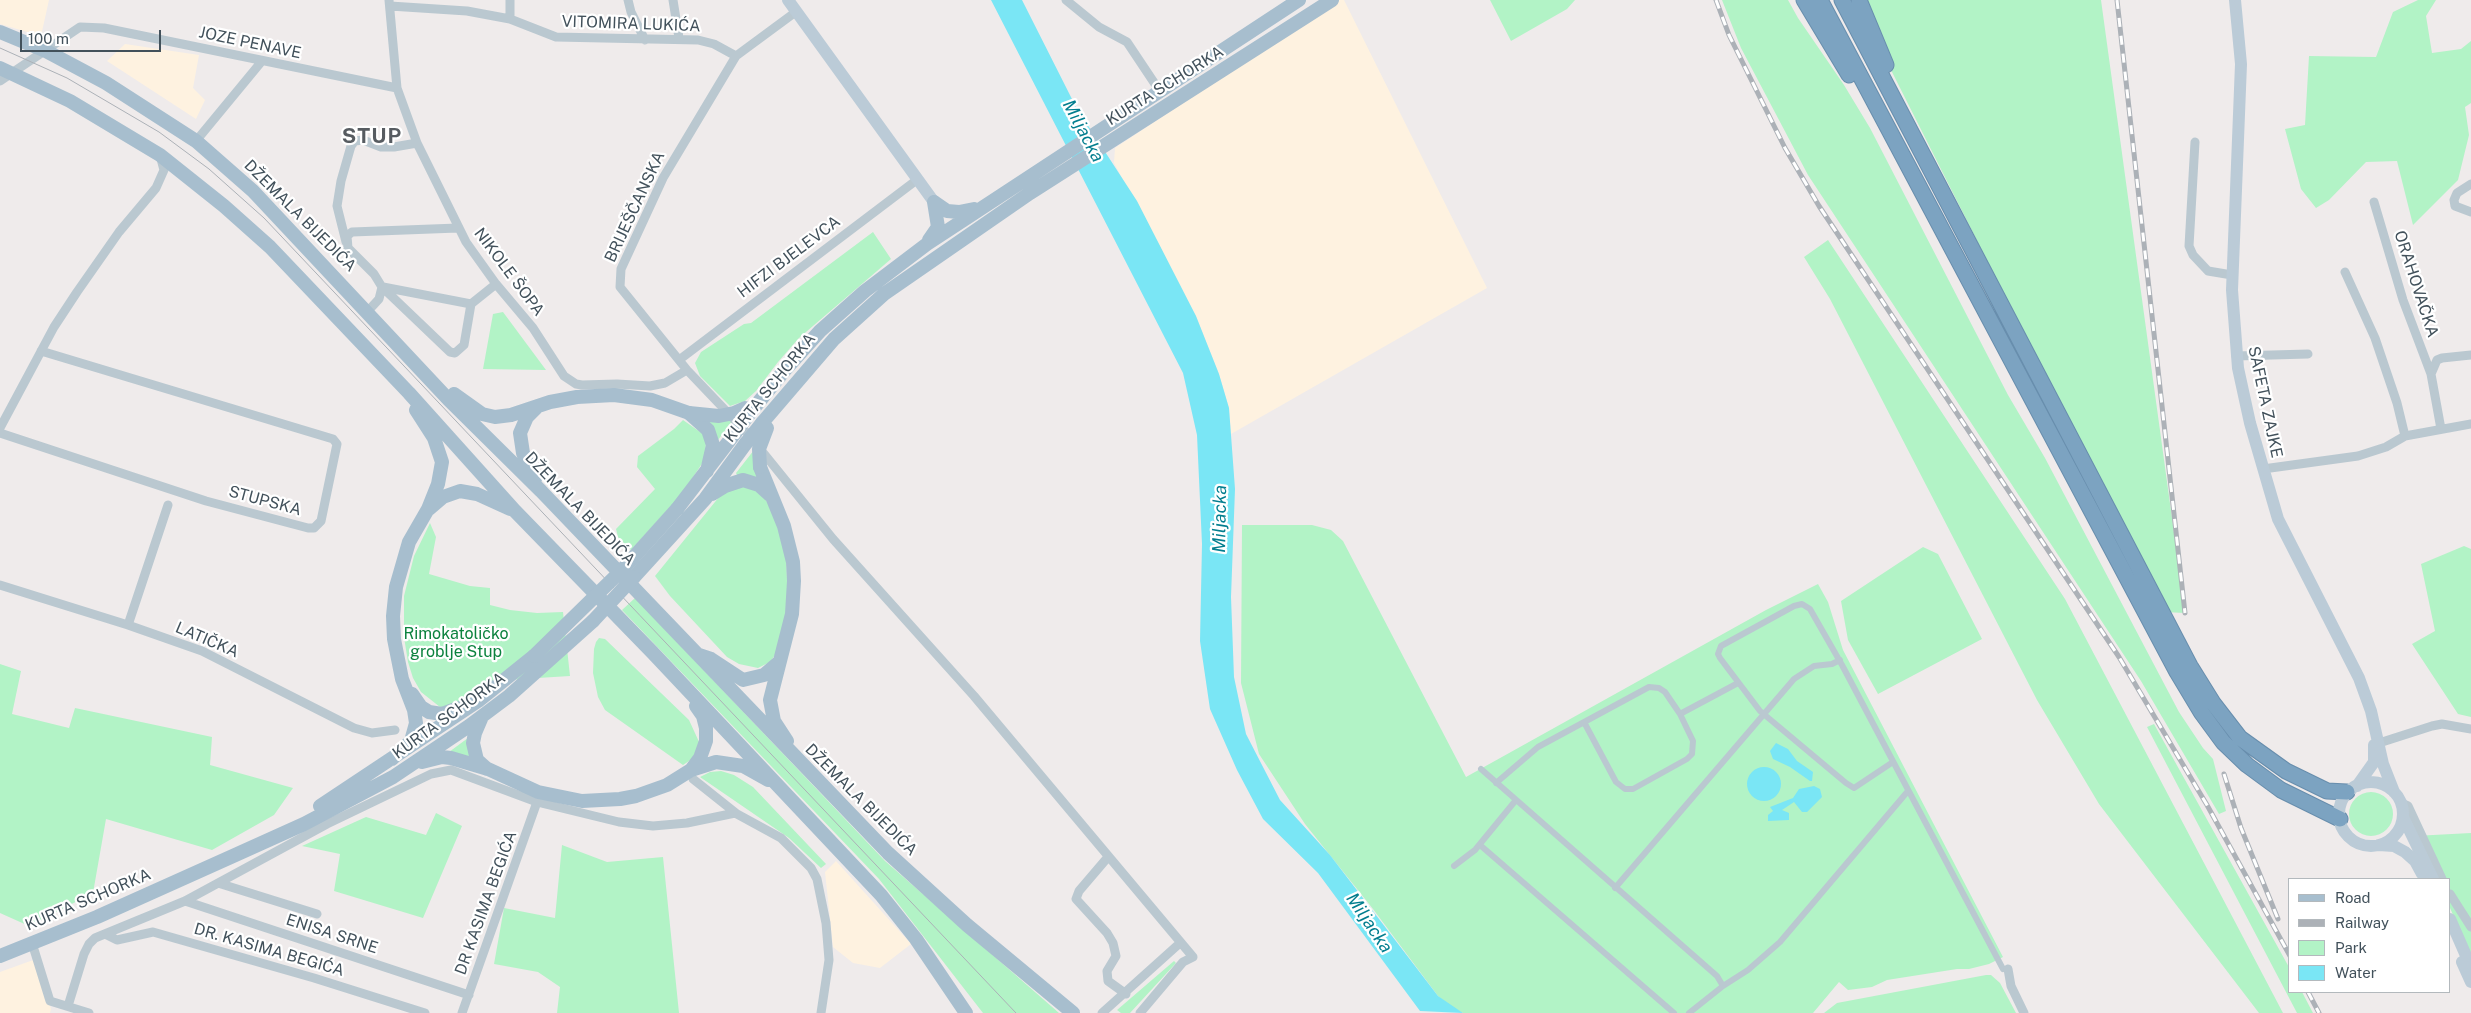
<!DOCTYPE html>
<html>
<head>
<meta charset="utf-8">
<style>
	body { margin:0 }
	#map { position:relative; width:2471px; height:1013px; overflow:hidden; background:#efebeb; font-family:"Public Sans",sans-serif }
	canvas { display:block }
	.legend { position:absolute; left:2288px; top:878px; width:162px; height:115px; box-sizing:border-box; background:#fff; border:1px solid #b3b9bd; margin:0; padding:6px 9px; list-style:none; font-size:15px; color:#42515b }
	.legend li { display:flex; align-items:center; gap:10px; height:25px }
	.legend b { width:25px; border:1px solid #b3b9bd }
	.scale { position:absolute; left:20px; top:30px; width:141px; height:22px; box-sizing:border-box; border:2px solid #42515b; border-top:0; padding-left:6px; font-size:15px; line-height:18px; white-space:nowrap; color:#42515b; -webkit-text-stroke:4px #fff; paint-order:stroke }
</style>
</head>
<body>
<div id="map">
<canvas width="2471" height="1013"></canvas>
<ul class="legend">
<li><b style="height:6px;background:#a7bece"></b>Road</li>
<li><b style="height:6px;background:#acb1b7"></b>Railway</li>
<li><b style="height:14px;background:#b2f3c6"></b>Park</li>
<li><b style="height:14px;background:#7ae6f5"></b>Water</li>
</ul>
<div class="scale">100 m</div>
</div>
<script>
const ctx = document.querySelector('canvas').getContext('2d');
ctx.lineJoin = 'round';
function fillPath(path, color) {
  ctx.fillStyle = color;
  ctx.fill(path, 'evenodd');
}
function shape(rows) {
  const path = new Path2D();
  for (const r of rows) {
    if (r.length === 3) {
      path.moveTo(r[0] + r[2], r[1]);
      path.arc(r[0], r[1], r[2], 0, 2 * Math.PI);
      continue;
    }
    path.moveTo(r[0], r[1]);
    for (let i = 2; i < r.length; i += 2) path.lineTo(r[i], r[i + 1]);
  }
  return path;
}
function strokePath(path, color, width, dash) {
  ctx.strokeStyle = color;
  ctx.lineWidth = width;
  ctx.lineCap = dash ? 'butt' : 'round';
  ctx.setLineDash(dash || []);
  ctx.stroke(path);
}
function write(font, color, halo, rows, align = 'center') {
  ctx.font = font + ' "Public Sans",sans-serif';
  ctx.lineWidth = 4.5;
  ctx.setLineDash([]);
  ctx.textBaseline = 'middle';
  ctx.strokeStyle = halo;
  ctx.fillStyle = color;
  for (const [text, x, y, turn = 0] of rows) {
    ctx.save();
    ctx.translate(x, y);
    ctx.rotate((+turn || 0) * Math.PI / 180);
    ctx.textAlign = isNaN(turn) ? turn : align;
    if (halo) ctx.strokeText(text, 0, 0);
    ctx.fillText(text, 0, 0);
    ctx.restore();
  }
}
const commercial = shape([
	[0,0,49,0,41,36,0,24],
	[1339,0,1344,0,1487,288,1231,434,1229,408,1219,374,1196,316,1114,163,1115,148],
	[125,44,199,55,193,88,205,100,196,119,107,61],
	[836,861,911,944,880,968,853,963,833,947,825,872],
	[36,959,51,1009,50,1013,0,1013,0,972]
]);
const green = shape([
	[1490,0,1575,0,1567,9,1511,41],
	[1722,0,1788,0,1798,18,1844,85,1870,128,2008,395,2045,458,2179,712,2203,748,2213,759,2226,811,2219,814,2141,681,1808,175,1741,48],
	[1866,0,2101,0,2185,613,2164,612,1892,72],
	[2418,0,2436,0,2426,16,2432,53,2461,49,2471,41,2471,103,2465,107,2469,135,2458,180,2413,225,2397,161,2366,162,2329,200,2316,208,2301,189,2285,129,2305,125,2309,56,2376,57,2393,12],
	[873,232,891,259,799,338,778,362,756,391,745,401,730,406,700,376,695,363,701,352,744,324,751,323],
	[1828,240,2065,599,2283,1013,2259,1013,2099,804,2037,700,1830,299,1804,257],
	[503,312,546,370,483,369,493,314],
	[683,420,703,434,706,442,705,459,682,494,631,550,618,537,616,529,655,489,637,467,638,456,674,429],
	[707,420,733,420,718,440],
	[754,450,757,479,737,475,736,473],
	[745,486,759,491,774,511,786,548,788,612,778,651,770,662,758,668,739,664,727,657,670,596,655,576,719,497,732,489],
	[430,523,436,537,429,574,470,586,490,588,490,605,510,610,537,613,563,612,570,676,489,681,454,707,440,707,421,692,413,678,408,662,404,637,404,596,414,556],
	[1242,525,1312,525,1331,530,1343,541,1466,777,1766,610,1818,584,1828,602,1843,650,2003,957,1989,964,1969,969,1957,969,1887,980,1872,987,1848,990,1839,982,1813,1013,1463,1013,1448,1005,1438,996,1373,909,1305,824,1259,754,1241,683],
	[2464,546,2471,549,2471,717,2458,714,2412,644,2435,631,2421,564],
	[1923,547,1938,554,1982,639,1878,694,1848,640,1841,601],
	[635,598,885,861,1059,1013,983,1013,879,879,622,610],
	[599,638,605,639,689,720,700,744,692,759,683,765,605,710,598,697,593,673,594,649,596,642],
	[0,664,21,671,12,714,69,728,75,708,212,737,210,765,293,788,274,815,212,850,106,819,93,893,29,926,0,913],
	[2154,724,2290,969,2290,992,2302,992,2313,1013,2297,1013,2147,727],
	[468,738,473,761,449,752],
	[721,771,734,775,753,787,826,864,821,868,789,838,700,777,710,772],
	[2371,814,22],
	[436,813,462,826,423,918,334,891,340,854,302,846,366,817,426,835],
	[2471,833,2471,955,2450,908,2450,879,2436,879,2414,836],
	[562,845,607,862,663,857,679,1013,557,1013,560,987,538,972,494,964,504,908,555,918],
	[1174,961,1176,963,1130,1013,1121,1013,1117,1010],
	[1986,975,1991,975,2000,983,2016,1013,1824,1013,1837,1003]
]);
const water = shape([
	[991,0,1022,0,1076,107,1137,201,1196,316,1219,374,1229,408,1235,489,1231,597,1234,677,1246,734,1280,800,1330,855,1438,996,1463,1013,1420,1011,1318,873,1263,819,1237,770,1210,709,1200,641,1202,544,1197,435,1183,373],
	[1776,743,1788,749,1797,761,1813,772,1812,781,1810,781,1790,767,1773,759,1770,751],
	[1764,784,17],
	[1814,786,1820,789,1822,797,1807,812,1802,812,1794,802,1782,810,1789,813,1789,820,1768,821,1768,815,1773,811,1770,807,1793,798,1799,789]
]);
const pedestrian = shape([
	[1584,722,1616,782,1625,789,1633,789,1687,759,1692,754,1693,741,1680,714],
	[1893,762,1854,788,1846,783,1760,711,1720,658,1718,654,1721,646,1794,606,1802,604,1810,609,1842,665,2003,969],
	[1481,769,1717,976,1723,986],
	[1496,783,1538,747,1649,687,1659,688,1665,692,1680,714,1738,683],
	[1480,845,1674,1013],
	[1454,866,1475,850,1516,800],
	[1615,888,1794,679,1814,666,1832,664,1840,660],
	[1689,1013,1723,986,1748,970,1780,942,1908,791]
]);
const minor = shape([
	[389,0,397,88,417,143,466,242,496,284,533,328,564,376,576,384,582,385,617,384,650,386,665,383,687,370],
	[628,0,631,12,645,40],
	[673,0,679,38],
	[1066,0,1099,27,1127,42,1159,90],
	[390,6,467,11,510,19,556,37,698,40,714,44,736,56],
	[797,11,736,56,663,178,621,269,620,287,687,370,748,434,833,539,974,696,1193,957,1183,962,1140,1013],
	[510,19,510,0],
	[0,81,80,27,104,28,397,88],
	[196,141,262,61],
	[2195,142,2189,246,2193,255,2208,271,2232,275],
	[2471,184,2457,193,2454,200,2455,206,2471,212],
	[2374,202,2403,300,2431,374,2441,429],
	[346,242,337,206,341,181,351,146,355,141,363,140,381,147,394,147,417,143],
	[2345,272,2375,338,2397,403,2405,436],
	[382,287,450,352,455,353,464,345,471,304,496,284],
	[383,287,471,304],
	[368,311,379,299,382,287,374,274,348,248,347,236,352,232,458,228],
	[2236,356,2308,354],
	[679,360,918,179],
	[2431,374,2437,360,2442,358,2471,355],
	[0,428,54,327,77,292,119,232,156,188,164,170,160,155],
	[0,433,206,501,308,528,314,528,321,521,337,444,333,439,41,351],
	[2263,469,2358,456,2386,447,2405,436,2471,424],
	[0,585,128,625,202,651,354,728,372,733,395,730],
	[128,625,168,505],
	[2379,743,2432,726,2442,724,2471,729],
	[693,779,737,814,781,838,811,868,817,879,826,923,829,960,821,1013],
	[2401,803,2408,806,2442,879],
	[1108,857,1079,891,1076,899,1107,933,1113,943,1116,956,1107,971,1108,981,1126,994],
	[218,883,317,914],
	[2450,894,2471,927],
	[185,901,469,995],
	[105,934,117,940,153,932,314,978,425,1013],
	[32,943,50,1001,89,1013],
	[2008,969,2011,986,2024,1013],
	[68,1006,84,954,89,944,95,938,185,901,327,824,431,774,451,770,537,802,619,822,653,826,687,823,735,813],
	[462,1013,537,802],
	[1102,1013,1180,943]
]);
const secondary = shape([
	[788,0,934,202],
	[2235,0,2241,64,2232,290,2238,368,2250,423,2278,519,2359,678,2371,711,2383,764,2394,792],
	[2371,814,32],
	[2357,786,2374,762,2374,745],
	[2403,817,2433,879],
	[2379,845,2394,846,2405,852,2415,861,2422,874],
	[2450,919,2471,967],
	[2462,962,2471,982]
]);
const primary = shape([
	[0,32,46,51,106,83,196,141,253,191,448,399,541,491,888,853,967,925,1073,1013],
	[0,68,70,101,160,155,224,206,270,247,409,393,515,511,653,653,881,895,916,939,966,1013],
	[934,202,947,211,959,212,974,209],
	[929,240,938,227,934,202],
	[454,394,482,414,495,417,511,415,550,402,577,397,614,395,652,400,689,413,708,430,713,445,707,471],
	[749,414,784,371,820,331,865,291,927,244,1299,0],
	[762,423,834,339,884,294,1030,193,1332,0],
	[760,467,784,526,793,562,794,581,792,614,770,700,774,721,787,741],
	[535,479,523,453,520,433,527,417,536,408],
	[712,494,725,486,743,480,759,485,770,495],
	[429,509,443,497,460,491,477,494,510,509],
	[677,509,736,432],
	[634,577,705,499,746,443],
	[699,655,711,659,743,680,764,675,778,663],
	[412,694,421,707,429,712,442,714,458,708],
	[481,719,475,733,473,743,477,760,487,769],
	[392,759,411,741,416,723,414,710,402,679,394,639,393,616,396,587,409,542,428,509,438,484,442,462,434,438,416,410],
	[422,762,442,757,451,758,488,769,538,792,582,801,620,799,636,796,667,785,691,770,716,762,743,766,768,780],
	[691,770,700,758,706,741,706,728,703,716,696,706],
	[320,806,478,701,534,656],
	[0,956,97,917,233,856,304,824,393,777,469,726,509,696,593,621]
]);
const motorway = shape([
	[1804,0,1849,75],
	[1820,0,2177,672,2201,712,2223,742,2247,765,2281,790,2340,819],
	[1842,0,2190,666,2213,703,2240,738,2286,771,2327,791,2347,792],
	[1859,0,1886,65]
]);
const tram = shape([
	[0,48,67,78,159,132,209,169,264,218,1016,1013]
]);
const rail = shape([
	[1716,0,1729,35,1785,148,1819,206,2119,657,2207,805,2290,956],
	[2117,0,2185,613],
	[2224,774,2241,828,2278,919],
	[2308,992,2319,1013]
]);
const primaryBridge = shape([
	[689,413,719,416,734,413,745,408],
	[736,432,749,414],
	[746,443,762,423],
	[760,467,759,449,767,428],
	[593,621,634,577],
	[534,656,623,569,677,509]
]);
const streetNames = [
	["VITOMIRA LUKIĆA",631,24,2],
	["JOZE PENAVE",250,43,12],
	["KURTA SCHORKA",1165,86,-32],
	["BRIJEŠČANSKA",635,207,-65],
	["DŽEMALA BIJEDIĆA",300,216,45],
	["HIFZI BJELEVCA",789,257,-37],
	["NIKOLE ŠOPA",509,272,53],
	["ORAHOVAČKA",2416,284,72],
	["KURTA SCHORKA",770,388,-51],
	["SAFETA ZAJKE",2265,402,78],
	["STUPSKA",265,501,15],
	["DŽEMALA BIJEDIĆA",580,509,46],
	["LATIČKA",207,640,23],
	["KURTA SCHORKA",449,716,-36],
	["DŽEMALA BIJEDIĆA",861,800,45],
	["KURTA SCHORKA",88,900,-23],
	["DR KASIMA BEGIĆA",486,903,-70],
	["ENISA SRNE",332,934,18],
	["DR. KASIMA BEGIĆA",269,950,16]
];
const parkNames = [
	["Rimokatoličko",456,634],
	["groblje Stup",456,652]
];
const waterNames = [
	["Miljacka",1083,131,62],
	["Miljacka",1220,519,-89],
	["Miljacka",1369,923,56]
];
const districtNames = [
	["STUP",372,137]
];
fillPath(commercial, '#fef2e0');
fillPath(green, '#b2f3c6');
fillPath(water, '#7ae6f5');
strokePath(motorway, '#688ead', 17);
strokePath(pedestrian, '#bac8d0', 6);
strokePath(minor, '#bac8d0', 9);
strokePath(secondary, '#bbcbd7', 12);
strokePath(primary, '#a7bece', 14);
strokePath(motorway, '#7ca3c1', 15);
strokePath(tram, '#acb1b7', 1);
strokePath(rail, '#acb1b7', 5);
strokePath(rail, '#fff', 3, [9]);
strokePath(primaryBridge, '#a7bece', 14);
write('16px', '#42515b', '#fff', streetNames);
write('16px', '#0c823e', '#fff', parkNames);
write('italic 18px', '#037e8f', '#fff', waterNames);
ctx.letterSpacing = '1px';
write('bold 21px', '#575c61', '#fff', districtNames);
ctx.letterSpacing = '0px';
</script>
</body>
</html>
